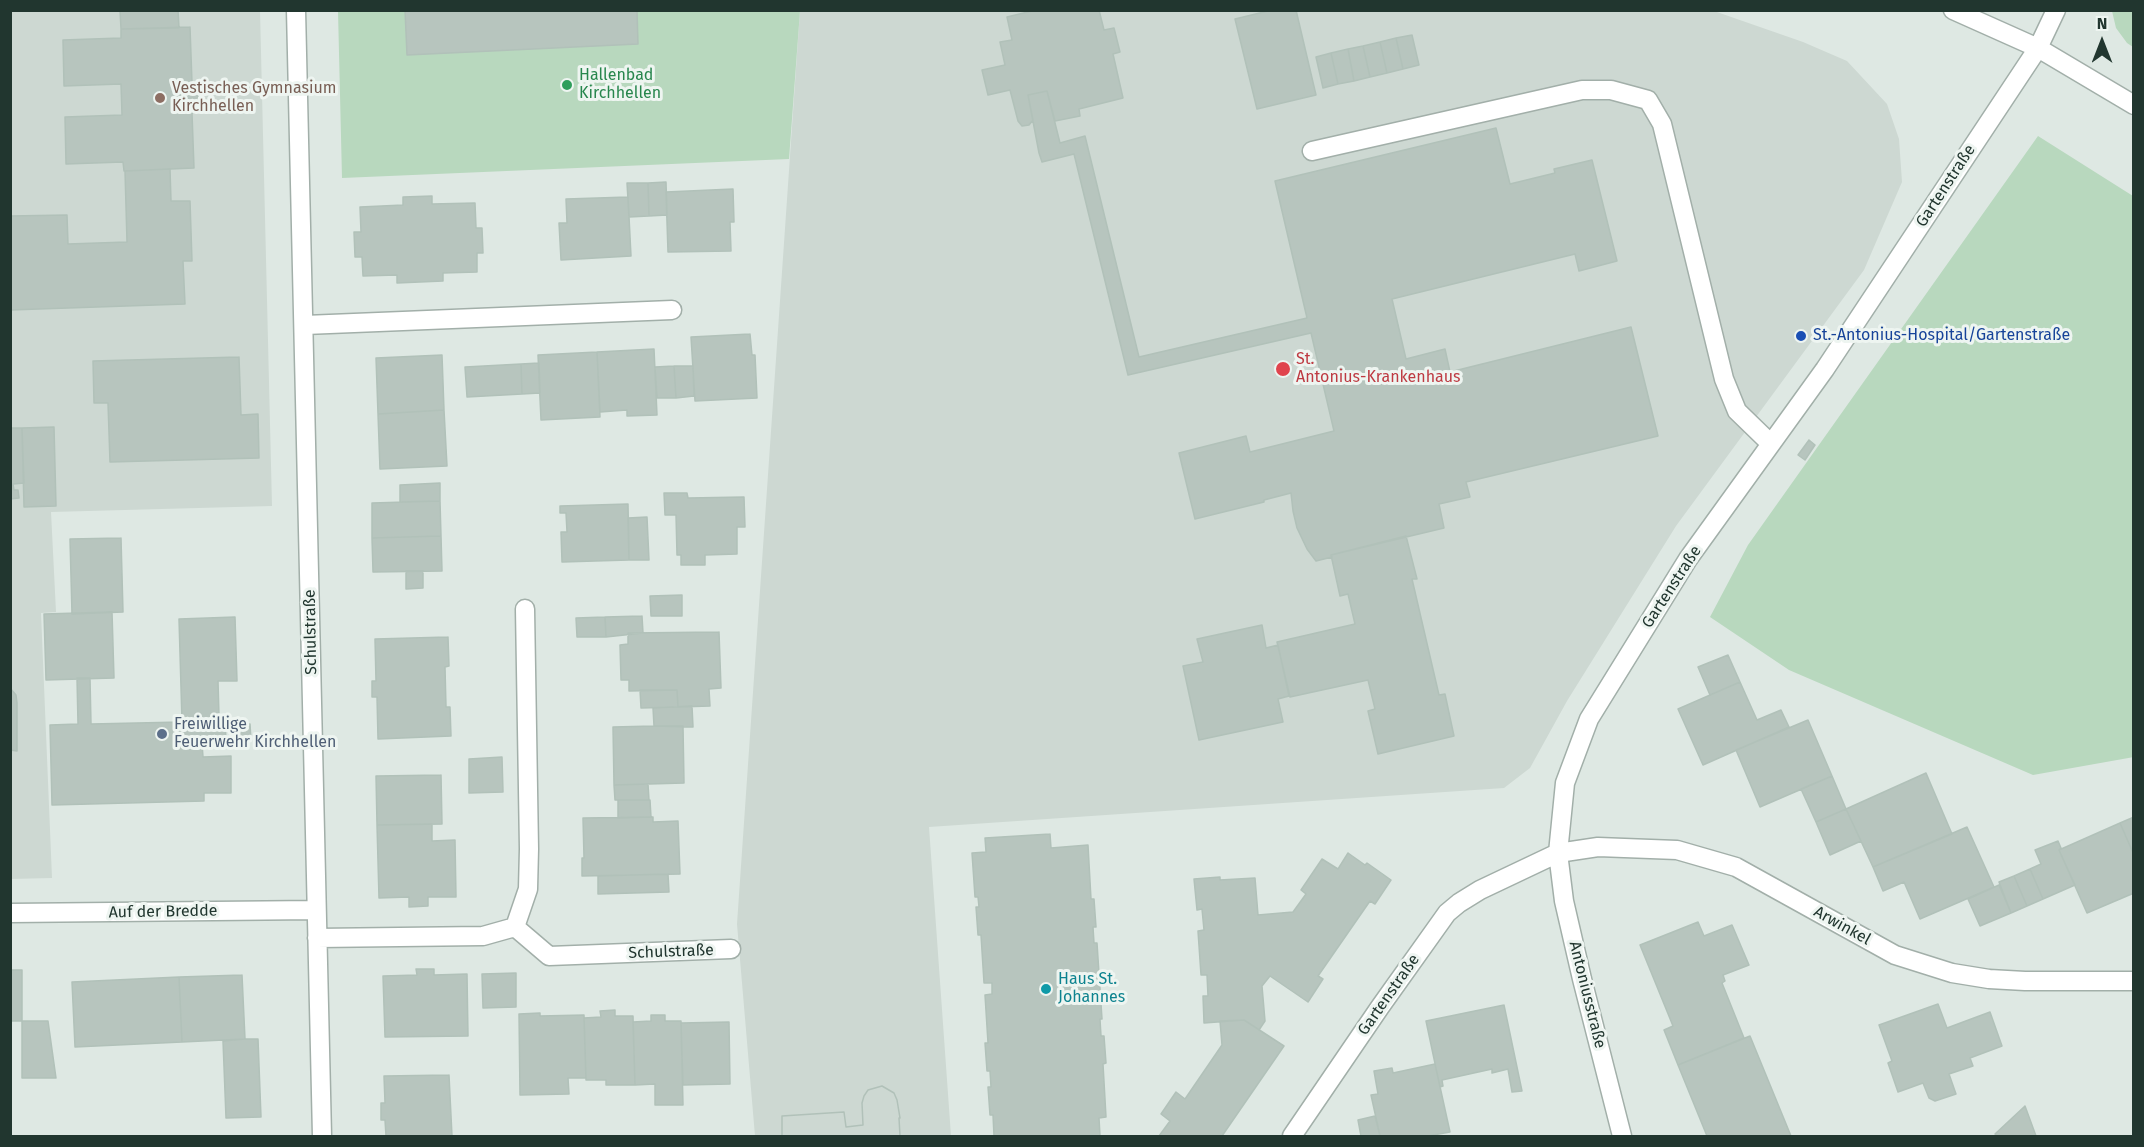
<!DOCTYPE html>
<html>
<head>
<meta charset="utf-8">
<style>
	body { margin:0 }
	#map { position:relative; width:2144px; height:1147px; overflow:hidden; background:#dee8e3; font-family:"Fira Sans",sans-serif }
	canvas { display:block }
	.frame { position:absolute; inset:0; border:12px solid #21362f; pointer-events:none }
	.north { position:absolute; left:2072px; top:12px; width:60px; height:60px; -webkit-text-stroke:4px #eef5f1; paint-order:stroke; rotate:0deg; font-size:16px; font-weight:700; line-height:24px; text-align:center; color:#21362f }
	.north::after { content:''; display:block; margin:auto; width:21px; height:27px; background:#21362f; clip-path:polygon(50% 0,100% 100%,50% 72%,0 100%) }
</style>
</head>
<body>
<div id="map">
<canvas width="2144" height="1147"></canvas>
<div class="frame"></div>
<div class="north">N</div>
</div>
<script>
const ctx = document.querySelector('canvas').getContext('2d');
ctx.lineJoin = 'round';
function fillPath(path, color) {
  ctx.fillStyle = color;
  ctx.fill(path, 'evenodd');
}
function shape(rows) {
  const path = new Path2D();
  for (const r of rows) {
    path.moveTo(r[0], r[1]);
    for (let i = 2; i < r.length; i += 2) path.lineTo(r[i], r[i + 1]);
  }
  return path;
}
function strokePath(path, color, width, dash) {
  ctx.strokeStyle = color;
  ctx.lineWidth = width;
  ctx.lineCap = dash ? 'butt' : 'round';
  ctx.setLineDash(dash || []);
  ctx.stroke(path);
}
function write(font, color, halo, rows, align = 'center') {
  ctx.font = font + ' "Fira Sans",sans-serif';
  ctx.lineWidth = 6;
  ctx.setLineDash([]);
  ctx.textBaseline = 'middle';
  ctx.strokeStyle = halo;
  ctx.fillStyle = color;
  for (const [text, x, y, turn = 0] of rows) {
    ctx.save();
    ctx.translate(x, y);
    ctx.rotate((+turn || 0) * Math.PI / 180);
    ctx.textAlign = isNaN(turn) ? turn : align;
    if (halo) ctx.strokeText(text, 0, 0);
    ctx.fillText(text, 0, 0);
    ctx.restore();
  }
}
const built = shape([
	[10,11,260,11,272,506,51,512,56,612,41,613,52,878,10,879],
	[800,11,1714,11,1803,42,1847,61,1887,104,1899,139,1902,182,1864,270,1676,526,1567,701,1530,768,1504,788,929,827,951,1136,755,1136,737,924]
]);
const green = shape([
	[338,11,800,11,789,159,342,178],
	[2112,11,2133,11,2133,47,2127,43,2116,28],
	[2038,136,2133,196,2134,757,2033,775,1789,670,1710,617,1748,545]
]);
const building = shape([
	[120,10,178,10,179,28,121,29,120,10],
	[405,10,637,10,638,44,407,55,405,10],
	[1036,10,1099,10,1104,30,1114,28,1120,52,1113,54,1123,98,1079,109,1080,116,1055,121,1047,91,1028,95,1033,120,1029,125,1022,126,1018,121,1010,90,988,95,982,70,1005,65,1000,42,1012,40,1007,17,1036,10],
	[1272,10,1296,10,1316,95,1257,109,1235,19,1272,10],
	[190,27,192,83,194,83,194,88,198,88,198,108,195,108,195,113,192,113,194,168,124,171,123,162,66,164,65,117,122,115,121,84,64,86,63,40,121,38,121,29,190,27],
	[1412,35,1419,65,1403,69,1396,38,1412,35],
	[1396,38,1403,69,1387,73,1380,42,1396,38],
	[1380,42,1387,73,1370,77,1363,46,1380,42],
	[1363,46,1370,77,1354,81,1348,49,1363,46],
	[1348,49,1354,81,1338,84,1331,53,1348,49],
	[1331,53,1338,84,1323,88,1316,57,1331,53],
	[1047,91,1060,143,1085,136,1139,357,1307,318,1275,181,1496,128,1510,184,1555,173,1554,169,1592,160,1617,261,1579,271,1575,254,1392,299,1406,359,1445,349,1450,372,1631,327,1658,436,1466,482,1470,497,1439,504,1444,528,1331,555,1332,557,1316,561,1307,549,1297,528,1293,511,1291,493,1264,500,1264,502,1195,519,1179,453,1246,436,1250,452,1334,431,1311,333,1128,375,1074,154,1042,162,1039,153,1028,95,1047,91],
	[170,169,171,201,190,201,192,261,183,261,185,304,10,310,10,216,67,215,68,244,127,242,125,171,170,169],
	[666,182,667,215,649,216,648,183,666,182],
	[627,183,648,183,649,216,629,217,627,183],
	[733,189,734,222,730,222,731,251,668,252,666,192,733,189],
	[432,196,432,204,475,203,476,228,482,228,483,253,477,253,477,272,443,273,443,281,397,283,397,275,363,276,362,257,355,257,354,232,361,232,360,207,403,205,403,197,432,196],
	[628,197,631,256,561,260,559,223,567,223,566,199,628,197],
	[750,334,752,355,755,355,757,398,695,401,691,337,750,334],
	[654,349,657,415,627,416,627,410,600,412,597,352,654,349],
	[597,352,600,417,541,420,538,355,597,352],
	[442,355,444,410,378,414,376,358,442,355],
	[239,357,241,415,258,414,259,458,110,462,108,403,94,403,93,361,239,357],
	[539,363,540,393,522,394,521,364,539,363],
	[521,364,522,394,467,397,465,367,521,364],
	[674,366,676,398,657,398,655,367,674,366],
	[674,366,693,366,694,396,676,398,674,366],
	[444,410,447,466,380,469,378,414,444,410],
	[54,427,56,506,24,507,22,428,54,427],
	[10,428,22,428,24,483,13,484,14,490,18,490,19,498,10,499,10,428],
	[1809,440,1815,445,1805,460,1798,455,1809,440],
	[440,483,440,501,400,502,400,485,440,483],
	[664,493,687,493,688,498,744,497,745,527,737,527,737,554,705,555,705,565,681,565,681,555,677,555,676,515,665,515,664,493],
	[440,501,441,536,372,538,372,503,440,501],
	[628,504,629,560,562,562,561,532,567,532,566,513,560,513,560,506,628,504],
	[647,517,649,560,629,560,628,518,647,517],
	[441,536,442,571,373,572,372,538,441,536],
	[1406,536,1417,579,1412,579,1439,695,1445,694,1454,736,1378,754,1368,711,1375,709,1368,680,1290,697,1277,642,1355,624,1348,594,1340,596,1331,555,1406,536],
	[121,538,123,612,72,614,70,539,121,538],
	[406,571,423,571,423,588,406,589,406,571],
	[682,595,682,616,651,616,650,596,682,595],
	[112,612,114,678,46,680,44,614,112,612],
	[642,616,643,633,606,637,605,617,642,616],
	[235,617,237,681,218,681,219,716,225,716,226,743,202,743,203,757,231,756,231,793,204,793,204,801,52,805,50,725,78,724,77,678,90,678,91,724,182,722,179,619,235,617],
	[605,617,606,637,577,637,576,618,605,617],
	[1262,625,1266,648,1278,645,1289,696,1278,699,1283,722,1199,740,1183,666,1203,662,1197,639,1262,625],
	[719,632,721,688,709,689,710,706,678,707,677,690,629,691,629,680,621,680,620,645,628,644,628,633,719,632],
	[448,637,449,666,445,667,446,707,450,707,451,736,378,739,377,697,372,697,372,681,376,681,375,639,448,637],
	[1728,655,1740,682,1710,695,1698,667,1728,655],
	[1740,682,1757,720,1781,710,1789,727,1703,765,1678,709,1740,682],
	[10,688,16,695,17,703,17,751,10,750,10,688],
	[640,690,677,690,678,707,641,708,640,690],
	[692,706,693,727,654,726,653,708,692,706],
	[1808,720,1832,776,1760,807,1736,750,1808,720],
	[250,724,251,740,232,741,231,725,250,724],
	[654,726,683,726,684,783,614,785,613,727,654,726],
	[502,757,503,792,469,793,469,759,502,757],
	[1926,773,1952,834,1873,867,1846,809,1926,773],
	[441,775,442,824,377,825,376,776,441,775],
	[1832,776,1846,809,1816,822,1801,789,1832,776],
	[648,784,649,800,615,800,614,785,648,784],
	[618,800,650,800,651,817,618,818,618,800],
	[1846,809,1861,841,1830,855,1816,822,1846,809],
	[653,817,653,822,678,821,680,874,582,876,582,858,584,858,583,818,653,817],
	[2134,817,2134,855,2120,823,2134,817],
	[2120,823,2134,855,2134,893,2087,913,2059,850,2120,823],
	[432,824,432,841,455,840,456,897,428,897,428,906,409,907,409,897,379,898,377,825,432,824],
	[1967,827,1994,887,1920,919,1904,882,1883,891,1873,867,1967,827],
	[1050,834,1051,848,1088,845,1091,899,1094,899,1096,927,1093,927,1094,943,1097,943,1102,1019,1100,1019,1101,1036,1104,1036,1106,1063,1103,1064,1106,1117,1099,1118,1100,1136,994,1136,993,1115,990,1115,988,1087,991,1087,990,1071,987,1071,985,1043,988,1043,985,995,992,994,992,983,984,983,981,935,978,935,976,907,979,907,978,897,975,897,972,853,986,852,985,838,1050,834],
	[2058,841,2061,848,2059,850,2075,885,2043,899,2030,869,2041,864,2035,850,2058,841],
	[1348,853,1365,865,1367,863,1391,880,1375,904,1370,901,1318,976,1323,979,1308,1002,1270,976,1262,986,1265,1021,1259,1030,1244,1020,1204,1023,1203,996,1208,996,1207,975,1201,975,1198,931,1204,930,1202,909,1197,910,1194,879,1220,877,1220,880,1255,878,1258,915,1293,912,1306,894,1301,890,1322,859,1338,869,1348,853],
	[2030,869,2043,899,2027,906,2014,876,2030,869],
	[668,874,669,892,598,894,598,876,668,874],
	[2014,876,2027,906,2011,913,1999,882,2014,876],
	[1999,885,2011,913,1980,926,1968,899,1999,885],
	[1698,922,1704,936,1732,925,1749,965,1723,975,1725,981,1722,983,1744,1038,1678,1065,1664,1030,1673,1026,1640,945,1698,922],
	[416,969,434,969,434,975,467,974,468,1036,385,1037,383,976,417,975,416,969],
	[10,970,22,970,22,1021,10,1021,10,970],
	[516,973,516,1007,483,1008,482,974,516,973],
	[242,975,245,1039,182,1042,179,977,242,975],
	[179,977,182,1042,75,1047,72,982,179,977],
	[1938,1004,1947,1028,1990,1012,2002,1046,1970,1058,1973,1066,1949,1074,1956,1094,1935,1101,1929,1098,1923,1083,1898,1092,1888,1063,1892,1061,1879,1025,1938,1004],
	[1504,1005,1522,1091,1512,1092,1508,1069,1492,1073,1492,1069,1442,1080,1443,1086,1440,1087,1426,1021,1504,1005],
	[615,1010,615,1016,633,1016,635,1085,606,1085,606,1080,586,1080,584,1018,601,1017,600,1011,615,1010],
	[540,1013,540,1016,584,1015,586,1078,568,1078,569,1094,520,1095,519,1014,540,1013],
	[651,1015,665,1015,665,1021,681,1021,683,1105,655,1105,655,1084,635,1085,633,1022,651,1021,651,1015],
	[1244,1020,1284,1046,1222,1136,1159,1136,1170,1121,1161,1114,1176,1092,1185,1099,1222,1045,1220,1021,1244,1020],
	[22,1021,48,1021,56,1078,22,1078,22,1021],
	[729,1022,730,1084,683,1085,681,1023,729,1022],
	[1750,1036,1791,1136,1707,1136,1678,1065,1750,1036],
	[245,1039,258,1039,261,1117,226,1118,223,1041,245,1039],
	[1435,1064,1450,1132,1428,1136,1380,1136,1371,1095,1378,1094,1374,1071,1392,1068,1393,1073,1435,1064],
	[449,1075,452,1136,386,1136,385,1120,381,1120,381,1103,385,1103,384,1076,449,1075],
	[882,1086,894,1093,897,1100,900,1118,899,1118,900,1136,782,1136,782,1116,844,1112,846,1127,863,1125,862,1103,864,1096,868,1090,882,1086],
	[882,1086,894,1093,897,1100,900,1118,899,1118,900,1136,782,1136,782,1116,844,1112,846,1127,863,1125,862,1103,864,1096,868,1090,882,1086],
	[2025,1106,2036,1136,1997,1136,1995,1134,2025,1106],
	[1375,1116,1380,1136,1361,1136,1358,1120,1375,1116]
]);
const minor = shape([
	[296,10,322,1136],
	[1953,10,2038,48,2134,105],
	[1312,151,1582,90,1611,90,1648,100,1662,124,1724,379,1737,411,1771,444],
	[305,325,672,310],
	[10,913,316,910],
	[515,927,549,956,731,949],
	[317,938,483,936,515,927,528,889,529,849,525,609],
	[1292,1136,1380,1007,1447,913,1459,903,1480,890,1558,853,1598,847,1677,850,1736,867,1895,955,1952,973,1989,979,2025,981,2134,981],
	[1622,1136,1582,979,1564,901,1558,853,1565,783,1589,719,1688,559,1825,369,2038,48,2056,10]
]);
const markers = [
	[567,85,6,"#2e9e5b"],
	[160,98,6,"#8d6e63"],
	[1801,336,6,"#1a4fb4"],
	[1283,369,8,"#e0444e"],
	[162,734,6,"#5c6f8a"],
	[1046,989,6,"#0f9aa8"]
];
const leisureNames = [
	["Hallenbad",579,76],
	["Kirchhellen",579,94]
];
const educationNames = [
	["Vestisches Gymnasium",172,89],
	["Kirchhellen",172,107]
];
const streetNames = [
	["Gartenstraße",1946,186,-57],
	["Gartenstraße",1672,587,-57],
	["Schulstraße",311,632,-91],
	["Auf der Bredde",163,912,-1],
	["Arwinkel",1842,926,29],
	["Schulstraße",671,952,-2],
	["Gartenstraße",1389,995,-55],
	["Antoniusstraße",1587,995,76]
];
const transitNames = [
	["St.-Antonius-Hospital/Gartenstraße",1813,336]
];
const healthNames = [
	["St.",1296,360],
	["Antonius-Krankenhaus",1296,378]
];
const serviceNames = [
	["Freiwillige",174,725],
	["Feuerwehr Kirchhellen",174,743]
];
const cultureNames = [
	["Haus St.",1058,980],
	["Johannes",1058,998]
];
fillPath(built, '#cdd8d2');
fillPath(green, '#b8d8be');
fillPath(building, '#b7c5be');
strokePath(building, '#b1c1b9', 1.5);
strokePath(minor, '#a2afa9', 21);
strokePath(minor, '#fff', 18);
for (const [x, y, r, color] of markers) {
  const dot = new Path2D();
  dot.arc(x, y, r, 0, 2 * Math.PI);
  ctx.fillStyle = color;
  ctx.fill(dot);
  strokePath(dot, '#eef5f1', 2);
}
write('16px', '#27864d', '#eef5f1', leisureNames, 'left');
write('16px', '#785e54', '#eef5f1', educationNames, 'left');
write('16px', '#21362f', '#eef5f1', streetNames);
write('16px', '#164399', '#eef5f1', transitNames, 'left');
write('16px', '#be3a42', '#eef5f1', healthNames, 'left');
write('16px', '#4e5e75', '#eef5f1', serviceNames, 'left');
write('16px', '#0d838f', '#eef5f1', cultureNames, 'left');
</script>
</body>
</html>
